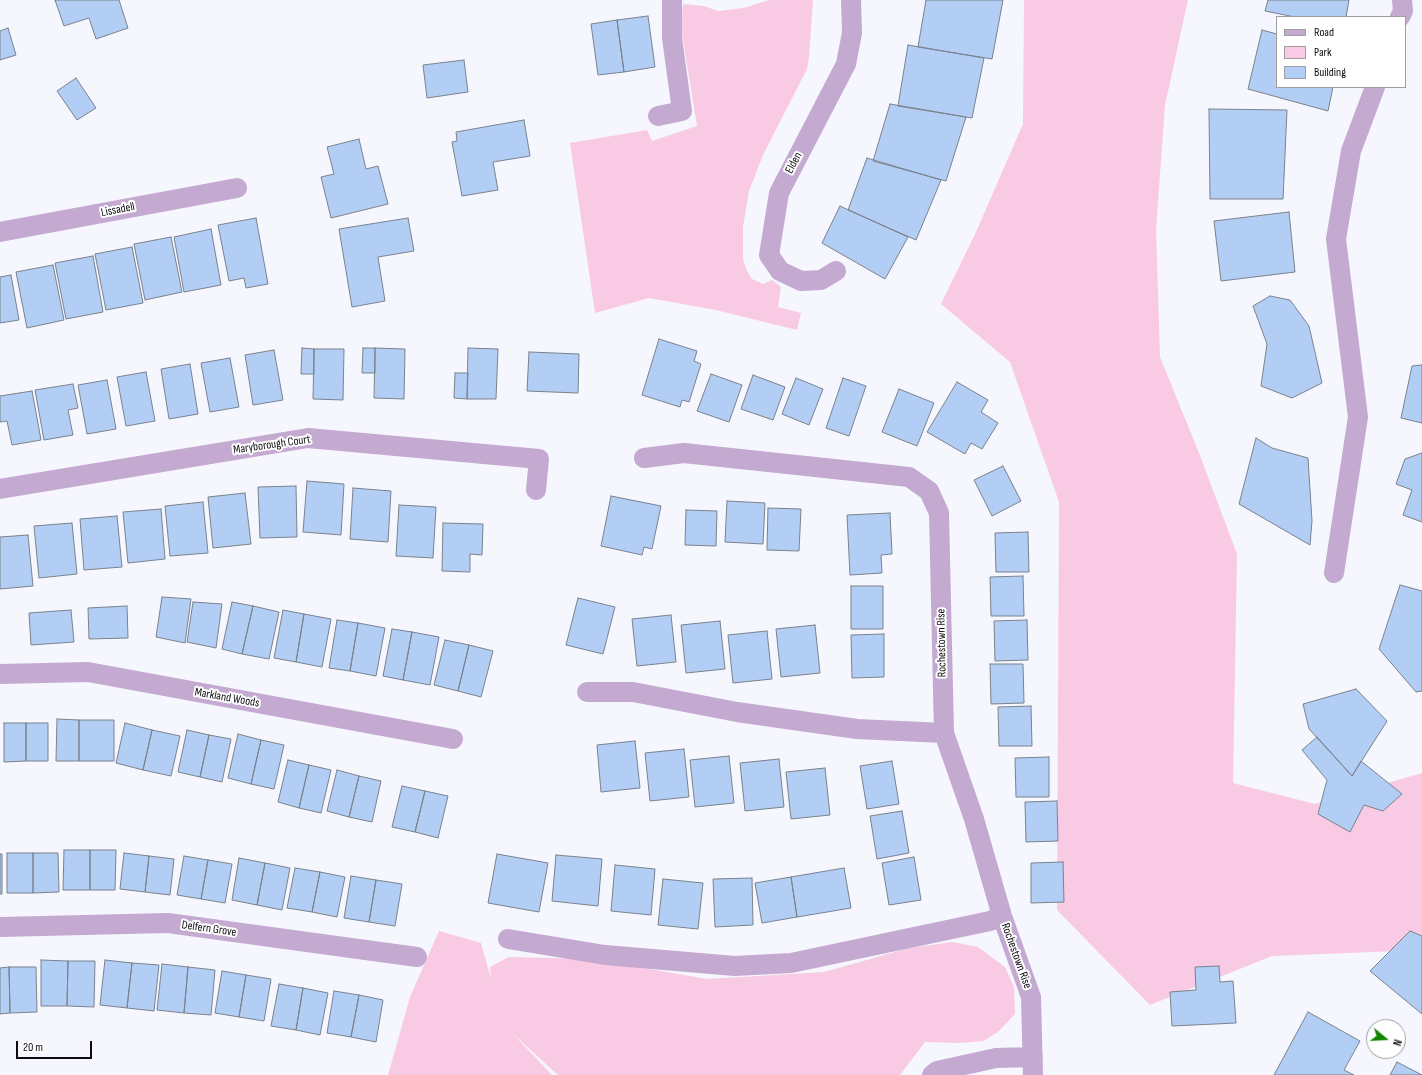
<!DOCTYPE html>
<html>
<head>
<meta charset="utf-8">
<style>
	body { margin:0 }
	#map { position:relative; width:1422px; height:1075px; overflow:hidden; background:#f6f6fe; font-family:"Sofia Sans Condensed",sans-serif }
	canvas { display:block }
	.legend { position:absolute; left:1276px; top:16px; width:130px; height:72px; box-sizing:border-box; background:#fff; border:1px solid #9e9ea0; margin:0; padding:5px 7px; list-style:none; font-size:12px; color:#0d0d11 }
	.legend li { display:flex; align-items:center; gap:8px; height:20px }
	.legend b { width:20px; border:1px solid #9e9ea0 }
	.north { position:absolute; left:1366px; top:1019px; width:40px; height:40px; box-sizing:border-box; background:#fff; border:1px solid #9e9ea0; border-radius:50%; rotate:108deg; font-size:11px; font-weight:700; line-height:16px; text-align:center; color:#0d0d11 }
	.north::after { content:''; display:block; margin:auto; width:14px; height:18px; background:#108604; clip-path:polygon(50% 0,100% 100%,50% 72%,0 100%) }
	.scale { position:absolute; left:16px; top:1041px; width:76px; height:18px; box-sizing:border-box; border:2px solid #0d0d11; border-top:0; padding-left:5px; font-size:12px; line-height:14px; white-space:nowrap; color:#0d0d11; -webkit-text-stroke:3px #fff; paint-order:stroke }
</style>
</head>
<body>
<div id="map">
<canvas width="1422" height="1075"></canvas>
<ul class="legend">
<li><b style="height:5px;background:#c4a9d1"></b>Road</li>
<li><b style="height:11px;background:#f9cae4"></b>Park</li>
<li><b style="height:11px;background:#b2cef5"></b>Building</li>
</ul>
<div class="north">N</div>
<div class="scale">20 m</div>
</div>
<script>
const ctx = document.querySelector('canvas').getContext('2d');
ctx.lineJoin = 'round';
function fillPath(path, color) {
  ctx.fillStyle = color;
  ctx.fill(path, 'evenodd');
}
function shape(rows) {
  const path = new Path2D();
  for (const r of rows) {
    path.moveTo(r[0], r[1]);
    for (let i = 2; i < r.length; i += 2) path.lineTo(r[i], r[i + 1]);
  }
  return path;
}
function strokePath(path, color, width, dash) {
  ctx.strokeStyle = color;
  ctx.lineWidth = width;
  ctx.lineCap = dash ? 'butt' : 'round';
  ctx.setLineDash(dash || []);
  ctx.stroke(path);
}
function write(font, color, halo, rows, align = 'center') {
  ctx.font = font + ' "Sofia Sans Condensed",sans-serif';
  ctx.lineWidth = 4;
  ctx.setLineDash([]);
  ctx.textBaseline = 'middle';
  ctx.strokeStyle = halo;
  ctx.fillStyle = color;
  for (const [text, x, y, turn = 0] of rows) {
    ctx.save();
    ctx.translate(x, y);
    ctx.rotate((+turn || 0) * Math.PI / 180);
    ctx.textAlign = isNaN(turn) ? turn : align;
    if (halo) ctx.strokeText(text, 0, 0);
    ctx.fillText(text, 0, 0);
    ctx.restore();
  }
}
const green = shape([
	[769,0,813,0,809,57,807,69,763,155,749,191,743,227,743,259,747,271,752,279,763,284,772,280,781,287,778,307,801,313,797,330,716,310,649,298,595,313,570,143,647,130,652,141,697,126,681,28,683,4,704,6,718,11,744,8],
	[1024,0,1188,0,1165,105,1156,230,1160,357,1199,453,1237,554,1233,783,1315,804,1422,773,1422,950,1272,956,1150,1005,1057,910,1059,502,1010,362,941,304,976,232,1023,124],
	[439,931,481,943,491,979,490,967,509,957,592,959,707,979,824,972,909,948,953,942,978,947,1005,967,1014,987,1015,1014,999,1031,984,1041,958,1043,925,1042,900,1075,558,1075,512,1033,552,1075,388,1075,410,997]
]);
const building = shape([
	[55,0,119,0,128,28,96,39,89,18,64,26,55,0],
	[926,0,1003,0,992,59,918,47,926,0],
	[1268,0,1349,0,1346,17,1295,17,1265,11,1268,0],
	[648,16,655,67,624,72,617,20,648,16],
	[617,20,624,72,598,75,591,24,617,20],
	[8,28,16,55,0,60,0,31,8,28],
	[1262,30,1277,34,1277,87,1333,87,1328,111,1248,89,1262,30],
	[908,45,984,58,972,118,898,106,908,45],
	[464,60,468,92,427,98,423,65,464,60],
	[76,78,96,108,77,120,57,91,76,78],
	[890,104,966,117,946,181,873,161,890,104],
	[1209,109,1287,110,1283,199,1210,199,1209,109],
	[524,120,530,156,493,162,498,190,462,196,452,142,457,141,456,132,524,120],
	[359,139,366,169,378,166,388,204,331,218,321,177,334,174,327,147,359,139],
	[867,158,941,180,916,240,848,210,867,158],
	[840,206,908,237,885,279,822,243,840,206],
	[1289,212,1295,272,1221,281,1214,221,1289,212],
	[256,218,268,284,246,288,244,278,229,281,218,225,256,218],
	[408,218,414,251,378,257,385,301,352,307,339,229,408,218],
	[211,229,221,285,184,292,174,237,211,229],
	[171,237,182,292,145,300,134,244,171,237],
	[132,247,143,303,106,310,95,254,132,247],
	[93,256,103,312,66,319,55,263,93,256],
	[53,265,64,320,27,328,16,272,53,265],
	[11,275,19,320,0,323,0,277,11,275],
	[1270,296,1290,300,1309,326,1322,383,1292,398,1261,386,1267,344,1253,306,1270,296],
	[659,339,697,351,694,361,701,364,689,402,682,400,680,407,642,395,659,339],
	[302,348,314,349,314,374,301,374,302,348],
	[363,348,375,348,375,373,362,373,363,348],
	[375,348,405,349,404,399,374,398,375,348],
	[468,348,498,349,496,399,467,399,468,348],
	[314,349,344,349,343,400,313,399,314,349],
	[274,350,283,400,253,405,245,355,274,350],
	[529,352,579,354,578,393,527,391,529,352],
	[230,358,239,407,210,412,201,363,230,358],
	[190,364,198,414,169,419,161,369,190,364],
	[1422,365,1422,423,1401,418,1412,366,1422,365],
	[146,372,155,421,126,426,117,377,146,372],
	[455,373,468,373,467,399,454,398,455,373],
	[711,374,742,385,729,422,697,411,711,374],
	[753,375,785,387,773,420,741,409,753,375],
	[796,378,823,389,809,425,782,414,796,378],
	[843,378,866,386,849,436,826,428,843,378],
	[107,380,116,429,87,434,78,385,107,380],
	[957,382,988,400,981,412,998,423,982,449,971,443,965,454,927,432,957,382],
	[73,384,78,408,68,410,73,435,44,440,35,390,73,384],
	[899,389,934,403,917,446,882,432,899,389],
	[32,391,41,440,12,445,7,421,0,422,0,396,32,391],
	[1256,438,1272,448,1308,458,1312,521,1310,545,1239,504,1256,438],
	[1422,453,1422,522,1403,515,1412,490,1396,484,1405,459,1422,453],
	[1003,466,1021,501,992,516,974,480,1003,466],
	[307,481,344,484,341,535,303,532,307,481],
	[296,486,297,537,260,538,258,487,296,486],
	[353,488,391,491,388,542,350,539,353,488],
	[245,493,251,544,213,548,208,497,245,493],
	[611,496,661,506,652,549,644,547,642,555,601,546,611,496],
	[727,501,765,503,763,544,725,542,727,501],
	[203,502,208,553,170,556,165,506,203,502],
	[399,505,436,507,433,558,396,556,399,505],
	[768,508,801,509,799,551,767,550,768,508],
	[161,509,165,559,128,563,123,512,161,509],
	[686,510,717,511,716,546,685,545,686,510],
	[890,513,892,554,881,555,882,573,850,575,847,515,890,513],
	[117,516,122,567,84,570,80,519,117,516],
	[72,523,77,574,39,578,34,526,72,523],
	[443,523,483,524,482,555,470,554,470,572,442,571,443,523],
	[1028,532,1029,572,996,572,995,533,1028,532],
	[28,535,33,586,0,589,0,537,28,535],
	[1023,576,1024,616,991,616,990,577,1023,576],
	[1400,585,1422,591,1422,691,1416,692,1379,649,1400,585],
	[851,586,883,586,883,629,851,629,851,586],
	[162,597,191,599,185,643,156,637,162,597],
	[578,598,615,607,603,654,566,645,578,598],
	[193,602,222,604,216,648,187,642,193,602],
	[232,602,253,606,242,654,222,649,232,602],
	[127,606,128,638,89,639,88,608,127,606],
	[253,606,279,612,269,659,242,654,253,606],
	[71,610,74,642,31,645,29,613,71,610],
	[283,610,304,614,296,662,274,658,283,610],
	[304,614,331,619,322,667,296,662,304,614],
	[671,615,676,662,637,666,632,619,671,615],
	[337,620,358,623,350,671,329,668,337,620],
	[1027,620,1028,660,995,661,994,621,1027,620],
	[720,621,725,669,686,673,681,625,720,621],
	[358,623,385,628,376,676,350,671,358,623],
	[815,625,820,673,781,677,776,629,815,625],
	[392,629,412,632,403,680,383,676,392,629],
	[767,631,772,679,733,683,728,635,767,631],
	[412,632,439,637,430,685,403,680,412,632],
	[884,634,884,677,852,678,851,635,884,634],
	[445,640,469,645,458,691,434,685,445,640],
	[469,645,493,651,481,697,458,691,469,645],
	[990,664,1023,664,1024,703,991,704,990,664],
	[1356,689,1387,721,1352,776,1309,729,1303,704,1356,689],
	[1031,706,1032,746,999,746,998,707,1031,706],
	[57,719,79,720,79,761,56,761,57,719],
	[79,720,114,720,114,761,79,761,79,720],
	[4,723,26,723,26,761,4,762,4,723],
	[26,723,48,723,48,761,26,761,26,723],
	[125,723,152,730,143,770,116,763,125,723],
	[152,730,180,736,171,776,143,770,152,730],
	[187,730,209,735,200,777,178,772,187,730],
	[238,734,261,740,251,784,228,778,238,734],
	[209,735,231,739,222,782,200,777,209,735],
	[1317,737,1352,776,1361,761,1402,794,1383,811,1364,805,1350,832,1318,814,1327,780,1302,750,1317,737],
	[261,740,284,745,274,789,251,784,261,740],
	[635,741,640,788,601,792,597,745,635,741],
	[684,749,689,797,650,801,645,753,684,749],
	[729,756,734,803,695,807,690,760,729,756],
	[1049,757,1049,797,1016,797,1015,758,1049,757],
	[779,759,784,807,745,811,740,763,779,759],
	[288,760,309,765,299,808,278,802,288,760],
	[892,761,899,804,867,809,860,766,892,761],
	[309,765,331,770,321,813,299,808,309,765],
	[825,768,830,815,791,819,786,772,825,768],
	[337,770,359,776,349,817,327,811,337,770],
	[359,776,381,781,372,822,349,817,359,776],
	[402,786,425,791,415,832,392,827,402,786],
	[425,791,448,796,438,838,415,832,425,791],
	[1057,801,1058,841,1026,842,1025,802,1057,801],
	[902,811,909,853,877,859,870,816,902,811],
	[64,850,90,850,90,890,63,890,64,850],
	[90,850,116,850,115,890,90,890,90,850],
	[7,853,33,853,33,893,7,893,7,853],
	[33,853,58,853,59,892,33,893,33,853],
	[124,853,149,856,145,892,120,889,124,853],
	[0,854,2,854,2,894,0,894,0,854],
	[497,854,548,863,539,912,488,903,497,854],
	[556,855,602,859,598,906,552,901,556,855],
	[149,856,174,859,170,895,145,892,149,856],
	[184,856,208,860,201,899,177,895,184,856],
	[914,857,921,900,889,905,882,863,914,857],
	[239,858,265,863,257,905,232,900,239,858],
	[208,860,232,864,225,903,201,899,208,860],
	[1063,862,1064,902,1031,903,1031,863,1063,862],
	[265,863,290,868,282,910,257,905,265,863],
	[615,865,655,869,651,915,611,911,615,865],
	[295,868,320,872,312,912,287,908,295,868],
	[844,868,851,908,797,917,791,877,844,868],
	[320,872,345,877,337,917,312,912,320,872],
	[351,876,376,880,369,922,344,918,351,876],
	[791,877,797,917,762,923,755,883,791,877],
	[752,878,753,925,715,927,713,879,752,878],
	[663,879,703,883,698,929,658,925,663,879],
	[376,880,402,884,395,926,369,922,376,880],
	[1410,931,1422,936,1422,1014,1370,971,1410,931],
	[41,960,68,961,67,1006,41,1006,41,960],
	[105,960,132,963,127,1008,100,1005,105,960],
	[68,961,95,961,94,1007,67,1006,68,961],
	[132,963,159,965,154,1011,127,1008,132,963],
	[162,964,188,967,184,1013,157,1010,162,964],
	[1219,966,1220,982,1233,981,1236,1023,1172,1026,1170,992,1196,990,1195,967,1219,966],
	[9,967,10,1013,0,1014,0,968,9,967],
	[9,967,36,967,37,1012,10,1013,9,967],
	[188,967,215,970,211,1015,184,1013,188,967],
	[222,971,246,975,239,1017,215,1013,222,971],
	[246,975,271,979,264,1021,239,1017,246,975],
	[279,984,303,988,296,1030,271,1026,279,984],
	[303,988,328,993,320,1035,296,1030,303,988],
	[334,991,359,995,351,1037,327,1033,334,991],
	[359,995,383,1000,376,1042,351,1037,359,995],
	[1308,1012,1360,1041,1344,1070,1354,1075,1274,1075,1308,1012],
	[1397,1062,1422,1075,1390,1075,1397,1062]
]);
const street = shape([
	[1400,17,1403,11,1402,0],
	[658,116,682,111,672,38,672,0],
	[0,232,237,188],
	[836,271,821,280,801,281,780,271,769,255,779,193,846,64,852,33,851,0],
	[644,458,684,453,909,477,929,491,939,513,944,733,974,819,1002,916,1031,997,1033,1075],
	[0,489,308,438,539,459,536,490],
	[1334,573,1358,417,1336,239,1351,151,1375,87],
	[0,674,88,672,453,739],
	[587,692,633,692,737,712,857,729,944,733],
	[0,927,168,923,417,957],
	[508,939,605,955,735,966,791,963,990,921,1002,916],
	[932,1075,937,1071,996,1058,1033,1057]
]);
const streetNames = [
	["Elden",794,163,-62],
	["Lissadell",118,210,-11],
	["Maryborough Court",272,445,-8],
	["Rochestown Rise",942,643,-91],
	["Markland Woods",227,698,10],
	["Delfern Grove",209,929,8],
	["Rochestown Rise",1016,956,70]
];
fillPath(green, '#f9cae4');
fillPath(building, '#b2cef5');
strokePath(building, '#7a828c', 1);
strokePath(street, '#c4a9d1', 20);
write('12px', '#0d0d11', '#fff', streetNames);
</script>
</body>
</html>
